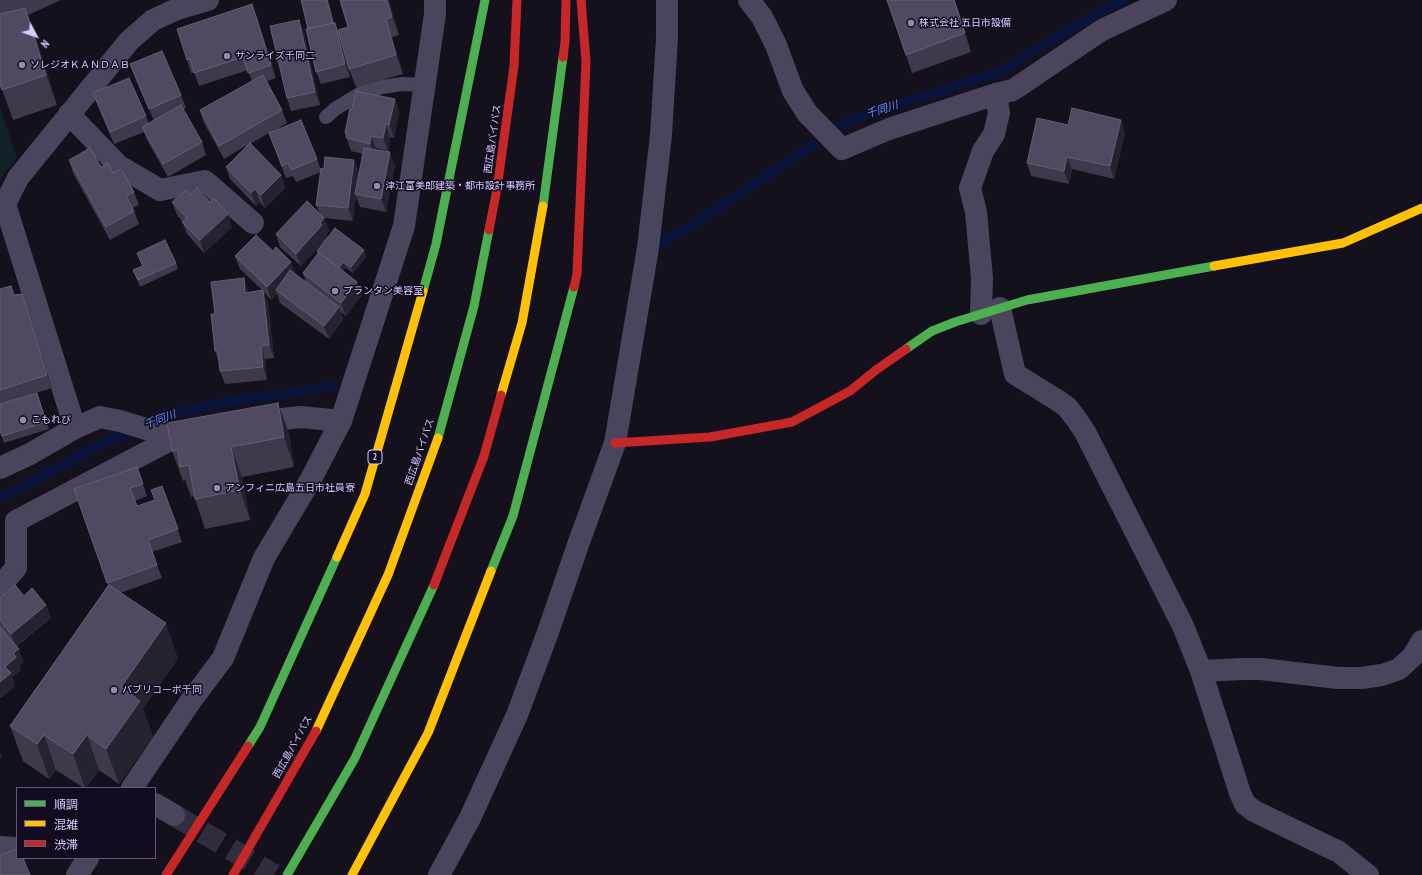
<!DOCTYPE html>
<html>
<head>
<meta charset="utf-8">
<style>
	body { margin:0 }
	#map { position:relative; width:1422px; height:875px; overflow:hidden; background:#14101c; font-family:"PT Sans Narrow","Noto Sans JP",sans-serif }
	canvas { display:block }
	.legend { position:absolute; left:16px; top:787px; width:140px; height:72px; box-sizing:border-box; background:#130c20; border:1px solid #635879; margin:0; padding:5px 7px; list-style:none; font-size:12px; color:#dacbff }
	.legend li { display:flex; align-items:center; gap:8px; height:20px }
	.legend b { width:20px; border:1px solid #635879 }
	.north { position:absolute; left:16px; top:16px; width:40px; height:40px; -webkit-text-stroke:3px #130c20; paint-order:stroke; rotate:131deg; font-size:11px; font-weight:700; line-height:16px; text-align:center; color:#dacbff }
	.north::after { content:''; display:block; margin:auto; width:14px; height:18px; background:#dacbff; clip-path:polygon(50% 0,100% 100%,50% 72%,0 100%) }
</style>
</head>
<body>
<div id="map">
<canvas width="1422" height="875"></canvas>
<ul class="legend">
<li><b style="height:5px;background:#4caf50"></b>順調</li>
<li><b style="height:5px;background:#ffc107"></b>混雑</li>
<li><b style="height:5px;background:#c62828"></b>渋滞</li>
</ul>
<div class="north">N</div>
</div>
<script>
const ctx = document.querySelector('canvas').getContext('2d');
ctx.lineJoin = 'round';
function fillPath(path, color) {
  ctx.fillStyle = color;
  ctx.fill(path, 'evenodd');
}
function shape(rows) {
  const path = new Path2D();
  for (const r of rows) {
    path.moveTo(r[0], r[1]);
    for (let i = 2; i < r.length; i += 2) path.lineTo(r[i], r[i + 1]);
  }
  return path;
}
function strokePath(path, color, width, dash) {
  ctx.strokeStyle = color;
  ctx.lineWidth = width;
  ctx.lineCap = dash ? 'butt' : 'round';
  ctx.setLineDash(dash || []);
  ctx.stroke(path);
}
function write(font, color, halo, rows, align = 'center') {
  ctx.font = font + ' "PT Sans Narrow","Noto Sans JP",sans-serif';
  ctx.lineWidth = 3;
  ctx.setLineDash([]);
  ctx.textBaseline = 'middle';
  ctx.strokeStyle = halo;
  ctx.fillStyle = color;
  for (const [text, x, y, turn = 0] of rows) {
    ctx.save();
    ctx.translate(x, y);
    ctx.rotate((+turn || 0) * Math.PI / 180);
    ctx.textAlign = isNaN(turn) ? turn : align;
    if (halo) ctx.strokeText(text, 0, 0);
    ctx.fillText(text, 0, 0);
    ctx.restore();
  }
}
const green = shape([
	[0,107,17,158,0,179]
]);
const stream = shape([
	[656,246,700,220,851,120,1001,71,1088,18,1122,0],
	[0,497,20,488,109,440,182,411,243,399,312,390,334,385]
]);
const streetTunnel = shape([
	[174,815,274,875]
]);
const lane = shape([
	[326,117,335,109,363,92,382,87,402,84,425,85]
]);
const street = shape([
	[749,0,762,17,776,45,793,91,807,113,842,149,889,129,996,94,999,113,994,134,983,151,970,188,976,212,982,278,981,314],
	[996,94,1013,90,1102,30,1166,0],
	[69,114,119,166,160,190,205,181,253,223],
	[1000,308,1015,374,1057,400,1067,407,1077,420,1085,432,1183,626,1201,671,1240,793,1245,804,1254,811,1339,852,1368,875],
	[254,422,301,417,341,421],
	[75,428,5,204,18,178,129,41,153,20,177,9,208,0],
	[0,468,30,454,75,428,100,417,120,421,159,433,172,439,198,433],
	[0,586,16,568,16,521,172,439],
	[1201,671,1243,669,1261,669,1338,678,1362,678,1382,675,1399,669,1413,656,1422,641],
	[132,788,190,702,223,658,264,558,311,479,341,421,404,226,435,14,435,0],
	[155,804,174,815],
	[0,847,17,848],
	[77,875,88,858],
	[439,875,470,818,517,715,548,632,579,542,615,443,648,248,661,135,667,38,667,0]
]);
const fast = shape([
	[543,206,563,57],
	[423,291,436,244,485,0],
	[906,349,932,331,955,322,1027,300,1214,266],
	[438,438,474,306,489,230],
	[491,571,513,516,574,287],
	[248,746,260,727,337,557],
	[287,875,355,758,434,585]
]);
const slow = shape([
	[1214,266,1343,243,1422,208],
	[501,395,522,323,543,206],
	[337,557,365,494,423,291],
	[316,731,388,575,438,438],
	[352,875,428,733,491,571]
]);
const jam = shape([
	[563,57,565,42,566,0],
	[489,230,497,189,514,66,517,0],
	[574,287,577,274,586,61,581,0],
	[615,443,710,437,792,422,850,391,876,370,906,349],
	[434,585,484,456,501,395],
	[166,875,248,746],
	[233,875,316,731]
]);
const wall = shape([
	[0,0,61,0,28,15,36,38,57,105,13,120,0,84],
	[301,0,328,0,334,23,335,23,340,35,350,77,321,84,316,72,308,29],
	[340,0,389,0,399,35,392,37,403,74,356,87,349,69,348,27],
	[955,0,971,52,912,73,906,55],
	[257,17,276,78,267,81,282,110,287,123,270,133,317,159,321,170,324,169,354,160,359,173,358,182,363,154,351,151,345,133,352,109,395,99,399,112,394,138,390,137,388,151,376,148,376,150,395,165,386,212,360,207,356,196,353,221,324,218,329,231,326,235,327,238,366,257,353,273,346,268,343,271,357,282,362,295,346,316,341,312,343,320,329,339,280,303,277,294,271,300,264,292,268,303,274,358,265,359,267,380,225,384,220,371,219,363,215,351,215,314,244,278,248,292,262,290,240,269,235,256,273,251,291,262,295,275,306,282,303,273,318,254,317,251,326,239,301,266,280,247,276,234,320,214,316,205,321,172,296,182,293,176,286,178,269,133,250,144,281,175,285,188,265,208,260,202,256,206,230,179,226,167,247,145,224,159,204,123,200,110,252,81,248,70,199,86,194,72,191,73,187,60],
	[304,33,320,105,291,111,287,98],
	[130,64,181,95,186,108,183,109,202,142,206,155,168,177,147,140,144,132,114,144,98,106,93,93,146,116,149,124,154,121,135,77],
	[1068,125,1125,133,1114,179,1072,169,1069,184,1031,176,1027,163],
	[69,160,101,167,113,173,134,192,139,205,133,208,139,224,110,240,73,173],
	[190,195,232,227,204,253,187,234,182,221,177,215,172,202],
	[137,253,176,263,178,269,140,287,133,270,142,266],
	[0,289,15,295,26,307,52,388,0,404],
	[37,393,49,429,4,443,0,431],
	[289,433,294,467,242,477,250,520,205,529,194,496,191,497,185,480,183,481,172,451],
	[137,467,147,496,135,501,137,506,155,500,162,486,182,542,152,552,162,578,120,593,178,658,143,709,153,736,119,784,99,770,86,788,84,788,56,770,49,779,23,761,10,726,108,585,74,489],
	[0,598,46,605,51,618,17,646,23,662,19,665,21,670,12,677,15,686,1,698,0,697]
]);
const shadedWall = shape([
	[327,0,328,0,335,31,333,24],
	[387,0,389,0,399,35,392,17],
	[954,0,955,0,971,52,965,33],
	[252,4,257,17,276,78,271,65],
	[25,8,36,38,57,105,46,75],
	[386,19,392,37,403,74,396,55],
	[299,20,304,33,320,105,315,92],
	[335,23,340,35,350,77,345,64],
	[395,99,399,112,394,138,389,125],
	[1121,120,1125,133,1114,179,1110,166],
	[386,124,390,137,388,151,383,138],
	[371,136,376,148,375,156,370,144],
	[390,152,395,165,386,212,381,199],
	[1067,157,1072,169,1069,184,1064,171],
	[354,160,359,173,356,194,355,194,356,196,353,221,348,208],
	[281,175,285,188,265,208,261,195],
	[255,189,260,202,256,206,251,193],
	[228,214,232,227,204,253,200,240],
	[324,218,329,231,326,235,327,238,301,266,296,254],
	[364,250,366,257,353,273,351,267],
	[291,262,296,274,279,292,276,290,277,294,271,300,267,287],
	[343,262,346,268,341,274,338,268],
	[244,278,248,291,250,305,245,293],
	[357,282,362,295,346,316,341,303],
	[263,290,268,303,274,358,269,345],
	[22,294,26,307,52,388,47,375],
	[339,307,343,320,329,339,324,326],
	[261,346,265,359,267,380,263,367],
	[278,403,289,433,294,467,284,437],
	[231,447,242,477,250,520,240,490],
	[46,605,51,618,16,646,11,634],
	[166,623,178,658,143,709,153,736,119,784,106,749,121,687],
	[19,649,23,662,19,665,21,670,12,677,15,686,1,698,0,695,0,682,5,667,13,653],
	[44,735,56,770,49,779,37,744],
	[87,735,99,770,86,788,85,788,73,754],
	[0,751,2,757,0,759]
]);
const building = shape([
	[301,0,327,0,333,23,308,29,301,0],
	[340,0,387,0,392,17,386,19,396,55,349,69,338,30,348,27,340,0],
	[887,0,954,0,965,33,906,55,887,0],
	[252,4,271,65,248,73,243,57,194,73,190,59,187,60,177,29,252,4],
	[25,8,46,75,2,90,0,84,0,14,25,8],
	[299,20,315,92,287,98,270,26,299,20],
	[335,23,345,64,316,72,306,29,335,23],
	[162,51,181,95,149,109,130,64,162,51],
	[263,75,282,110,219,146,200,110,263,75],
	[129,78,146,116,110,132,93,93,129,78],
	[356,91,395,99,389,125,386,124,383,138,371,136,370,144,346,138,347,133,345,133,350,108,352,109,356,91],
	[181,105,202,142,163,164,142,127,181,105],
	[1072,108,1121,120,1110,166,1067,157,1064,171,1027,163,1037,118,1068,125,1072,108],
	[301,120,317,159,291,170,288,163,282,166,269,133,301,120],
	[250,143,281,175,261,195,255,189,251,193,226,167,250,143],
	[90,148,101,167,108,163,113,173,121,169,134,192,126,196,134,211,106,227,69,160,90,148],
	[364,148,390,152,381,199,355,194,364,148],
	[325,157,354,160,348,208,316,205,321,168,324,169,325,157],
	[197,188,210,202,214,198,228,214,200,240,182,222,187,218,172,202,186,190,190,195,197,188],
	[307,201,324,218,320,223,322,225,296,254,276,234,307,201],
	[335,228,364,250,351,267,343,262,339,268,317,251,335,228],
	[256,235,273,251,276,247,291,262,267,287,235,256,256,235],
	[165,240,176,263,138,280,133,270,143,266,137,253,165,240],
	[319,252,357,282,341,303,303,273,319,252],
	[290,270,339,307,324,326,276,290,290,270],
	[244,278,245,293,263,290,269,345,261,346,263,367,220,371,218,351,215,351,211,314,215,314,211,282,244,278],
	[11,286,14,295,22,294,47,375,0,390,0,289,11,286],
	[37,393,46,422,2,436,0,431,0,404,37,393],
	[278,403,284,437,231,447,240,490,195,499,189,465,180,467,178,450,172,451,167,423,278,403],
	[137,467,143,484,130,488,137,506,155,500,151,490,162,486,178,529,148,540,157,565,107,583,74,489,137,467],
	[15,585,24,596,32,588,46,605,11,634,0,620,0,598,15,585],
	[109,585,166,623,121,687,140,701,106,749,87,735,73,754,44,735,37,744,10,726,109,585],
	[0,627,19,649,13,653,16,657,5,667,11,673,0,682,0,627],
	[17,849,17,858,23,858,30,875,0,875,0,855,17,849]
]);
const markers = [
	[911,23,4,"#958ab0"],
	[227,56,4,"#958ab0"],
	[22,65,4,"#958ab0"],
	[377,186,4,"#958ab0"],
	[335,291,4,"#958ab0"],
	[23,420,4,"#958ab0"],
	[217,488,4,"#958ab0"],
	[114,690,4,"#958ab0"]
];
const shields = [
	[375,457,14]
];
const shieldNames = [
	["2",375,457]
];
const poiNames = [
	["株式会社 五日市設備",919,23],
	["サンライズ千同二",235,56],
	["ソレジオＫＡＮＤＡＢ",30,65],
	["津江富美郎建築・都市設計事務所",385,186],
	["プランタン美容室",343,291],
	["こもれび",31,420],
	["アンフィニ広島五日市社員寮",225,488],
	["パブリコーポ千同",122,690]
];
const streetNames = [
	["西広島バイパス",493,139,-82],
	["西広島バイパス",420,452,-71],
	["西広島バイパス",293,747,-61]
];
const waterNames = [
	["千同川",882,110,-18],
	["千同川",160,420,-21]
];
fillPath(green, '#102328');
strokePath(stream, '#0a1339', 10);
strokePath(streetTunnel, '#322c3e', 22, [22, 11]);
strokePath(lane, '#4a455d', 14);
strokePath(street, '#4a455d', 22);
strokePath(fast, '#4caf50', 9);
strokePath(slow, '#ffc107', 9);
strokePath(jam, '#c62828', 9);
fillPath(wall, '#40394c');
fillPath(shadedWall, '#272230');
fillPath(building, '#50495f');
strokePath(building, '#665d78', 1);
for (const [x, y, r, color] of markers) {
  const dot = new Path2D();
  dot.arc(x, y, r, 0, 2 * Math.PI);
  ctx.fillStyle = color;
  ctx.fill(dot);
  strokePath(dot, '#130c20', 1.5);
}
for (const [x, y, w] of shields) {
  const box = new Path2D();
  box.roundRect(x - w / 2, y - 7, w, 14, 3);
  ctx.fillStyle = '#130c20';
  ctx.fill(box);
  strokePath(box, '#dacbff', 1);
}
write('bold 9px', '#dacbff', null, shieldNames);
write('10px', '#dacbff', '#130c20', poiNames, 'left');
write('10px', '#dacbff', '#130c20', streetNames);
write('italic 11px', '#5996ff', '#130c20', waterNames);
</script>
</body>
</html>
